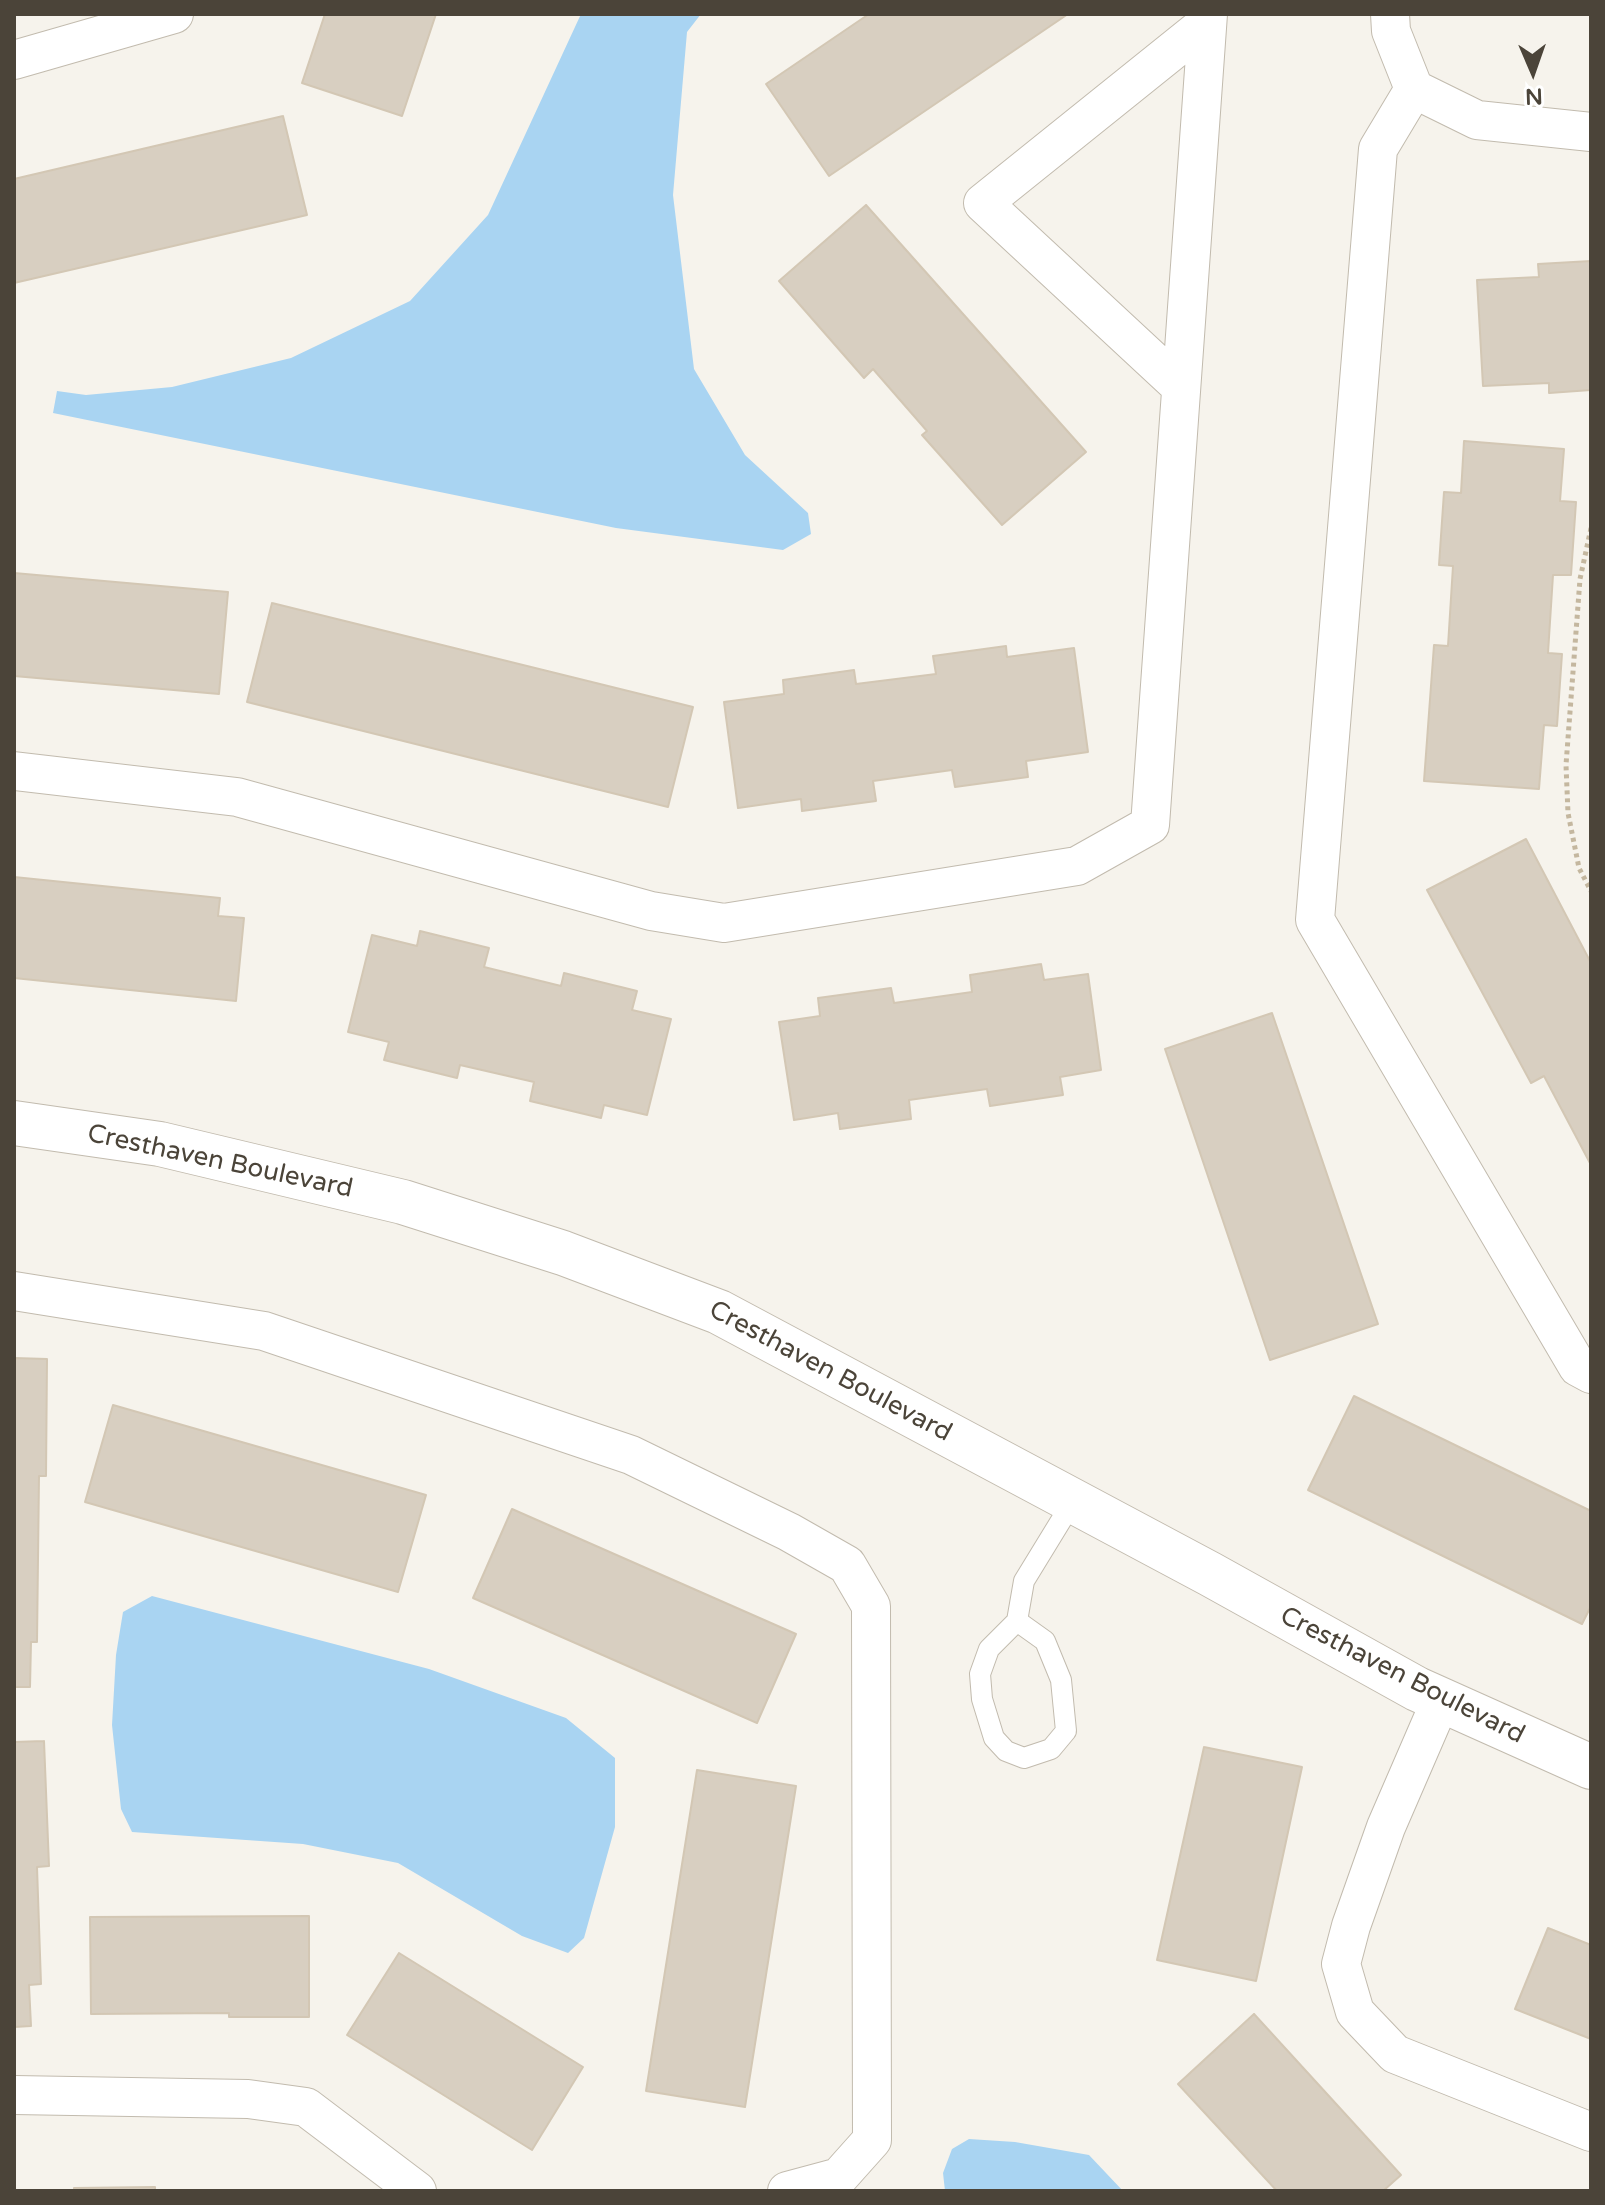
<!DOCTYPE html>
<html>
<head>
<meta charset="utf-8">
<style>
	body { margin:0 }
	#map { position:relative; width:1605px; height:2205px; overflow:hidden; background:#f6f3ec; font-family:"Varela Round",sans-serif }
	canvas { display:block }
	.frame { position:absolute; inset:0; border:16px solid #4b4439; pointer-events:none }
	.north { position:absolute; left:1493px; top:32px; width:80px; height:80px; -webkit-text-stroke:6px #fff; paint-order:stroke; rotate:178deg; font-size:22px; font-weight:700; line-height:32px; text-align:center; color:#4b4439 }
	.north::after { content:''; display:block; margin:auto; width:28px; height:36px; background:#4b4439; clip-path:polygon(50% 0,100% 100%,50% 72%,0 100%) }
</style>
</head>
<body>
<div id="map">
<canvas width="1605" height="2205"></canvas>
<div class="frame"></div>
<div class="north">N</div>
</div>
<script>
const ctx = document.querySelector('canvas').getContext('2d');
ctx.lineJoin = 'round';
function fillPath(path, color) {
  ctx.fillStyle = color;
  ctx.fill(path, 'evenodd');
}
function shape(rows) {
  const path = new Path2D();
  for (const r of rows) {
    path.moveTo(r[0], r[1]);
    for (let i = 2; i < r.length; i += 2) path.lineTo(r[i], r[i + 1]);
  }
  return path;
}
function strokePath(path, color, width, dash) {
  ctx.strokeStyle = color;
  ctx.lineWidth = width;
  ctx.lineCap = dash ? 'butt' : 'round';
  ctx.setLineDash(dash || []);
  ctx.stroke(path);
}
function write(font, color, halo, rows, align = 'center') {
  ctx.font = font + ' "Varela Round",sans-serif';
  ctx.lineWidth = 6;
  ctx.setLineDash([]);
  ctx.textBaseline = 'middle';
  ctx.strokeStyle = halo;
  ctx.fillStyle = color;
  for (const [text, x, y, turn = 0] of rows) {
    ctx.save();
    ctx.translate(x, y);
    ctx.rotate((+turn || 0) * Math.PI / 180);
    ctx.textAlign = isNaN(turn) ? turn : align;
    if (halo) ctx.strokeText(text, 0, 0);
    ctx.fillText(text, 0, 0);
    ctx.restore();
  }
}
const water = shape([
	[581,14,701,14,687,32,673,195,694,369,745,455,808,513,811,534,783,550,616,528,53,413,57,391,86,395,172,387,291,358,410,301,488,215],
	[152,1596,429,1669,566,1718,615,1758,615,1827,584,1938,568,1953,522,1936,398,1863,303,1844,132,1832,121,1809,112,1725,116,1655,123,1612],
	[969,2139,1015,2142,1089,2155,1123,2191,945,2191,943,2173,952,2149]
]);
const building = shape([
	[325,14,436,14,402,116,302,83,325,14],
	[869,14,1068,14,829,176,766,84,869,14],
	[283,116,307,215,14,283,14,179,283,116],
	[866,205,1086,452,1002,525,922,435,927,431,873,369,864,378,779,281,866,205],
	[1591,261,1591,390,1549,393,1549,383,1483,386,1477,280,1539,277,1538,264,1591,261],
	[1464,441,1564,449,1560,501,1576,502,1571,575,1553,575,1548,653,1562,654,1557,726,1544,725,1539,789,1424,781,1434,645,1448,646,1453,566,1439,565,1444,492,1461,493,1464,441],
	[14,573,228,592,219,694,14,676,14,573],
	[272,603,693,707,668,807,247,702,272,603],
	[1006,646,1007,657,1074,648,1088,752,1026,761,1028,777,955,787,952,770,873,781,876,801,802,811,801,799,738,808,724,702,784,694,783,680,854,670,856,684,936,674,933,656,1006,646],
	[1526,839,1591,963,1591,1165,1544,1076,1531,1083,1427,890,1526,839],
	[14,877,220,898,218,916,244,918,236,1001,14,978,14,877],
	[420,931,489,948,484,967,561,986,564,973,637,991,632,1010,671,1019,647,1115,604,1105,601,1118,530,1101,534,1082,460,1065,457,1078,384,1060,389,1042,348,1032,372,935,417,946,420,931],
	[1041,964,1044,980,1088,974,1101,1070,1060,1077,1063,1095,990,1106,987,1089,909,1100,911,1119,840,1129,838,1113,794,1120,779,1022,820,1016,818,998,891,988,894,1003,972,992,970,975,1041,964],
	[1272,1013,1378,1324,1270,1360,1165,1049,1272,1013],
	[14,1358,47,1359,46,1476,39,1476,37,1642,31,1642,30,1687,14,1687,14,1358],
	[1354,1396,1591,1511,1591,1606,1582,1624,1308,1490,1354,1396],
	[113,1405,426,1495,398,1592,85,1502,113,1405],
	[512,1509,796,1634,757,1723,473,1598,512,1509],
	[44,1741,49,1866,37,1867,41,1984,29,1985,31,2026,14,2027,14,1742,44,1741],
	[1204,1747,1302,1767,1256,1981,1157,1960,1204,1747],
	[697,1770,796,1786,745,2107,646,2091,697,1770],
	[309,1916,309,2017,229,2017,229,2013,91,2014,90,1917,309,1916],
	[1548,1928,1591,1945,1591,2039,1515,2009,1548,1928],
	[399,1953,583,2067,532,2150,347,2035,399,1953],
	[1254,2014,1401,2175,1383,2191,1277,2191,1178,2084,1254,2014],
	[155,2187,155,2191,74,2191,74,2188,155,2187]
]);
const path = shape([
	[1591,528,1580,579,1566,765,1568,813,1579,868,1591,891]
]);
const service = shape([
	[1017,1621,1045,1641,1061,1680,1066,1731,1051,1749,1024,1758,1006,1751,994,1738,982,1699,980,1674,989,1649,1017,1621,1024,1581,1073,1501]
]);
const minor = shape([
	[1390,14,1391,31,1414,89],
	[14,60,174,14],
	[1414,89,1378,149,1315,920,1578,1367,1591,1374],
	[1414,89,1477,120,1591,132],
	[1179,385,983,203,1207,23],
	[14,771,237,797,651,911,724,923,1077,866,1150,825,1208,14],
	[14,1291,264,1331,631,1455,789,1532,847,1565,871,1606,872,2140,839,2177,787,2191],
	[1441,1700,1386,1827,1351,1926,1341,1964,1355,2012,1395,2054,1591,2132],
	[14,2095,248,2099,306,2107,417,2191]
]);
const tertiary = shape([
	[14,1123,160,1144,403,1202,563,1253,719,1312,1210,1574,1417,1689,1591,1767]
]);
const streetNames = [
	["Cresthaven Boulevard",220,1162,12],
	["Cresthaven Boulevard",830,1372,28],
	["Cresthaven Boulevard",1402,1676,27]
];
fillPath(water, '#a9d4f2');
fillPath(building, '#d8cfc1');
strokePath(building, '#d3c7b4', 2);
strokePath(service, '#c2bbae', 22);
strokePath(minor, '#c2bbae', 40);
strokePath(tertiary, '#c2bbae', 46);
strokePath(path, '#c4b79f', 5, [4, 4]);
strokePath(service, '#fff', 20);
strokePath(minor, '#fff', 38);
strokePath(tertiary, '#fff', 44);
write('26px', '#4b4439', '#fff', streetNames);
</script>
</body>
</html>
